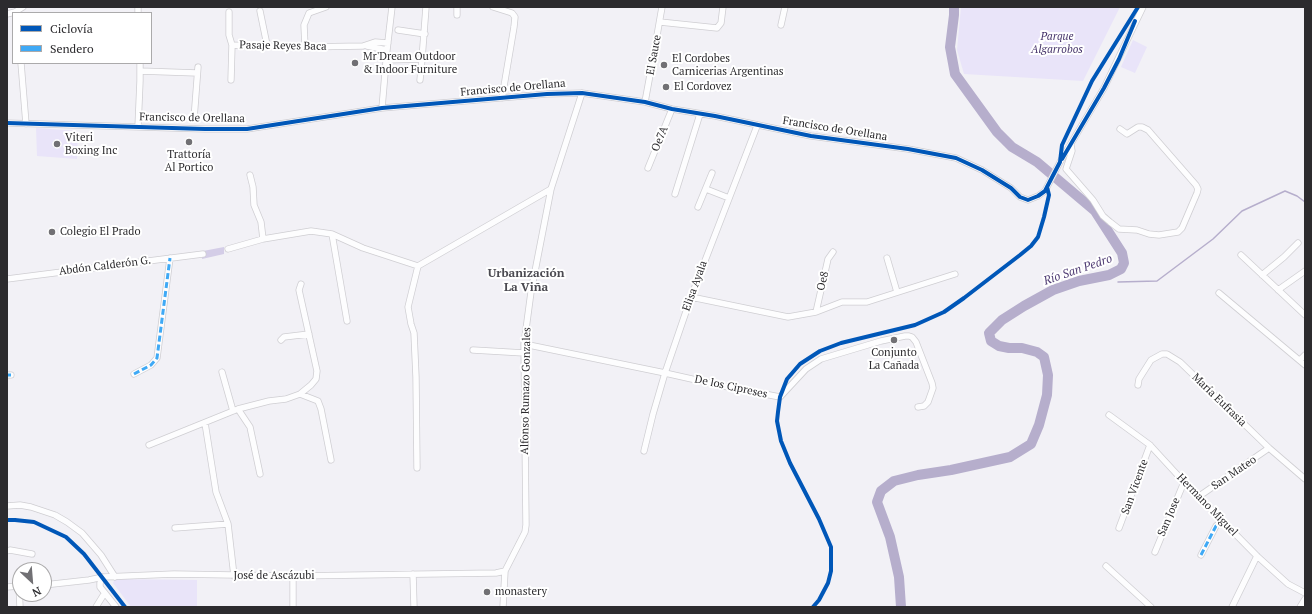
<!DOCTYPE html>
<html>
<head>
<meta charset="utf-8">
<style>
	body { margin:0 }
	#map { position:relative; width:1312px; height:614px; overflow:hidden; background:#f2f1f6; font-family:"PT Serif",serif }
	canvas { display:block }
	.frame { position:absolute; inset:0; border:8px solid #2c2b2e; pointer-events:none }
	.legend { position:absolute; left:12px; top:12px; width:140px; height:52px; box-sizing:border-box; background:#fff; border:1px solid #abaaab; margin:0; padding:5px 7px; list-style:none; font-size:12px; color:#2c2b2e }
	.legend li { display:flex; align-items:center; gap:8px; height:20px }
	.legend b { width:20px; border:1px solid #abaaab }
	.north { position:absolute; left:12px; top:562px; width:40px; height:40px; box-sizing:border-box; background:#fff; border:1px solid #abaaab; border-radius:50%; rotate:154deg; font-size:11px; font-weight:700; line-height:16px; text-align:center; color:#2c2b2e }
	.north::after { content:''; display:block; margin:auto; width:14px; height:18px; background:#717074; clip-path:polygon(50% 0,100% 100%,50% 72%,0 100%) }
</style>
</head>
<body>
<div id="map">
<canvas width="1312" height="614"></canvas>
<div class="frame"></div>
<ul class="legend">
<li><b style="height:5px;background:#0057b8"></b>Ciclovía</li>
<li><b style="height:5px;background:#3fa9f5"></b>Sendero</li>
</ul>
<div class="north">N</div>
</div>
<script>
const ctx = document.querySelector('canvas').getContext('2d');
ctx.lineJoin = 'round';
function fillPath(path, color) {
  ctx.fillStyle = color;
  ctx.fill(path, 'evenodd');
}
function shape(rows) {
  const path = new Path2D();
  for (const r of rows) {
    path.moveTo(r[0], r[1]);
    for (let i = 2; i < r.length; i += 2) path.lineTo(r[i], r[i + 1]);
  }
  return path;
}
function strokePath(path, color, width, dash) {
  ctx.strokeStyle = color;
  ctx.lineWidth = width;
  ctx.lineCap = dash ? 'butt' : 'round';
  ctx.setLineDash(dash || []);
  ctx.stroke(path);
}
function write(font, color, halo, rows, align = 'center') {
  ctx.font = font + ' "PT Serif",serif';
  ctx.lineWidth = 4;
  ctx.setLineDash([]);
  ctx.textBaseline = 'middle';
  ctx.strokeStyle = halo;
  ctx.fillStyle = color;
  for (const [text, x, y, turn = 0] of rows) {
    ctx.save();
    ctx.translate(x, y);
    ctx.rotate((+turn || 0) * Math.PI / 180);
    ctx.textAlign = isNaN(turn) ? turn : align;
    if (halo) ctx.strokeText(text, 0, 0);
    ctx.fillText(text, 0, 0);
    ctx.restore();
  }
}
const green = shape([
	[961,7,1120,7,1083,81,964,74,957,50],
	[1133,40,1147,47,1135,73,1121,67],
	[36,128,78,131,77,159,37,156],
	[115,579,197,580,197,607,131,607,113,583]
]);
const forest = shape([
	[224,247,224,254,202,259,203,251]
]);
const stream = shape([
	[1118,282,1157,281,1213,239,1242,211,1285,191,1297,196,1305,202]
]);
const river = shape([
	[901,607,899,577,890,537,877,502,881,491,894,481,918,475,951,470,1010,457,1031,444,1039,425,1047,395,1048,375,1044,357,1037,352,1022,348,1009,348,999,346,991,341,989,333,1002,320,1024,306,1053,290,1079,281,1109,275,1121,269,1124,263,1122,253,1095,211,1037,162,1012,147,997,132,955,74,950,47,954,15,954,7]
]);
const minor = shape([
	[138,7,138,13],
	[493,7,512,13,515,17,514,27,502,98],
	[260,11,267,45],
	[229,12,229,35,232,45,305,47,363,46,375,42,388,43],
	[7,14,15,12,23,7],
	[457,15,457,7],
	[660,22,717,28,721,23,723,7],
	[781,25,785,7],
	[398,30,425,34],
	[367,46,387,50],
	[305,47,304,25,309,13,326,7],
	[386,60,422,59,426,7],
	[21,63,26,124],
	[140,71,197,73],
	[231,80,232,45],
	[420,80,422,59],
	[645,102,652,64,662,7],
	[382,108,387,50,392,7],
	[194,119,198,67],
	[7,123,205,129,247,129,382,108,547,94,582,93,645,102,672,109,715,116,811,136,908,149,956,158,982,170,1011,188,1020,197,1028,200,1038,196,1045,191,1047,187,1060,162,1104,88,1143,7],
	[138,127,140,81,140,63],
	[1071,145,1072,151,1066,169,1093,200,1103,216,1110,222,1119,229,1137,230,1149,234,1159,235,1178,232,1182,228,1197,193,1198,189,1196,185,1148,130,1142,127,1138,127,1127,134,1120,129],
	[648,168,672,109],
	[250,175,253,187,254,205,261,222,263,239],
	[706,189,729,198],
	[675,194,700,114],
	[698,207,712,173],
	[332,234,347,321],
	[228,249,263,239,311,231,332,234,363,248,418,266],
	[1241,255,1305,315],
	[887,258,897,292],
	[1262,275,1284,257,1298,243],
	[7,279,203,254],
	[1278,290,1305,271],
	[1219,293,1305,365],
	[691,297,788,317,816,312,842,302,867,302,955,274],
	[816,312,828,259,833,252],
	[281,340,284,337,309,334],
	[524,344,665,373,723,386,780,397,806,369,821,359,881,341,905,336,909,336,912,337,916,342,932,383,933,388,928,402,924,406,918,407],
	[473,350,524,353],
	[1300,360,1305,355],
	[222,372,233,411],
	[134,374,151,365,157,358,170,258],
	[7,375,11,375],
	[1138,385,1139,379,1151,360,1162,354,1167,354,1180,362,1269,448,1305,479],
	[300,394,318,401,321,409,331,460],
	[238,409,250,427,260,474],
	[1109,415,1150,445,1184,482,1257,556,1288,584,1305,593],
	[205,423,216,492,228,524,234,576],
	[149,445,238,409,269,401,286,399,300,394,311,385,316,379,317,371,299,290,301,284],
	[644,451,653,414,665,373,691,297,757,126],
	[417,468,416,377,414,333,411,324,408,307,418,266,551,189],
	[1198,497,1269,448],
	[7,506,20,505,31,507,55,515,67,522,82,533,101,555,115,577],
	[175,528,228,524],
	[1119,528,1150,445],
	[7,551,10,550,32,554],
	[1155,552,1184,482],
	[1201,555,1216,526,1222,521],
	[1106,566,1151,607],
	[413,574,414,607],
	[293,576,293,607],
	[103,577,100,583,100,587,116,607],
	[44,585,89,580,103,577,174,574,293,576,496,573,505,571],
	[19,586,20,607],
	[7,587,20,586],
	[96,607,104,594],
	[503,607,505,571,525,532,526,525,524,344,531,292,551,189,582,93],
	[1232,607,1257,556],
	[1300,607,1305,599]
]);
const quiet = shape([
	[134,374,151,365,157,358,170,258],
	[7,375,11,375],
	[1201,555,1216,526,1222,521]
]);
const cycleway = shape([
	[7,123,205,129,247,129,382,108,547,94,582,93,645,102,672,109,715,116,811,136,908,149,956,158,982,170,1011,188,1020,197,1028,200,1038,196,1045,191,1047,187,1060,162,1062,145,1092,81,1138,7],
	[1062,159,1104,88,1119,59,1135,21],
	[7,520,15,520,34,522,66,537,84,554,125,607],
	[813,607,819,600,828,583,831,571,831,547,819,519,790,463,781,441,777,421,778,412,780,397,787,379,800,364,820,351,841,343,915,325,944,312,964,298,1020,255,1031,246,1038,237,1044,217,1049,195,1047,187]
]);
const markers = [
	[355,63,4,"#717074"],
	[664,65,4,"#717074"],
	[666,87,4,"#717074"],
	[189,142,4,"#717074"],
	[57,144,4,"#717074"],
	[52,232,4,"#717074"],
	[894,340,4,"#717074"],
	[487,592,4,"#717074"]
];
const parkNames = [
	["Parque",1057,37],
	["Algarrobos",1057,50]
];
const streetNames = [
	["Pasaje Reyes Baca",283,46,1],
	["El Sauce",654,55,-80],
	["Francisco de Orellana",513,88,-5],
	["Francisco de Orellana",192,118,1],
	["Francisco de Orellana",835,129,9],
	["Oe7A",660,139,-67],
	["Abdón Calderón G.",105,266,-7],
	["Oe8",823,281,-77],
	["Elisa Ayala",695,286,-70],
	["De los Cipreses",731,387,12],
	["Alfonso Rumazo Gonzales",526,391,-89],
	["María Eufrasia",1219,400,44],
	["San Mateo",1234,473,-34],
	["San Vicente",1135,487,-70],
	["Hermano Miguel",1207,505,46],
	["San Jose",1169,517,-67],
	["José de Ascázubi",274,576]
];
const poiNames = [
	["Mr'Dream Outdoor",363,57],
	["& Indoor Furniture",363,70],
	["El Cordobes",672,59],
	["Carnicerias Argentinas",672,72],
	["El Cordovez",674,87],
	["Viteri",65,138],
	["Boxing Inc",65,151],
	["Trattoría",189,155,"center"],
	["Al Portico",189,168,"center"],
	["Colegio El Prado",60,232],
	["Conjunto",894,353,"center"],
	["La Cañada",894,366,"center"],
	["monastery",495,592]
];
const waterNames = [
	["Río San Pedro",1078,270,-19]
];
const neighbourhoodNames = [
	["Urbanización",526,274],
	["La Viña",526,288]
];
fillPath(green, '#e9e4f9');
fillPath(forest, '#d4cde7');
strokePath(stream, '#b6aecc', 1.5);
strokePath(river, '#b6aecc', 10);
strokePath(minor, '#cfced2', 7);
strokePath(minor, '#fdfdfe', 5.5);
strokePath(quiet, '#3fa9f5', 3, [6, 3]);
strokePath(cycleway, '#0057b8', 4);
for (const [x, y, r, color] of markers) {
  const dot = new Path2D();
  dot.arc(x, y, r, 0, 2 * Math.PI);
  ctx.fillStyle = color;
  ctx.fill(dot);
  strokePath(dot, '#fff', 1.5);
}
write('italic 11px', '#46346a', '#fff', parkNames);
write('11px', '#2c2b2e', '#fff', streetNames);
write('11px', '#2c2b2e', '#fff', poiNames, 'left');
write('italic 12px', '#503d74', '#fff', waterNames);
write('bold 12px', '#4b4a51', '#fff', neighbourhoodNames);
</script>
</body>
</html>
